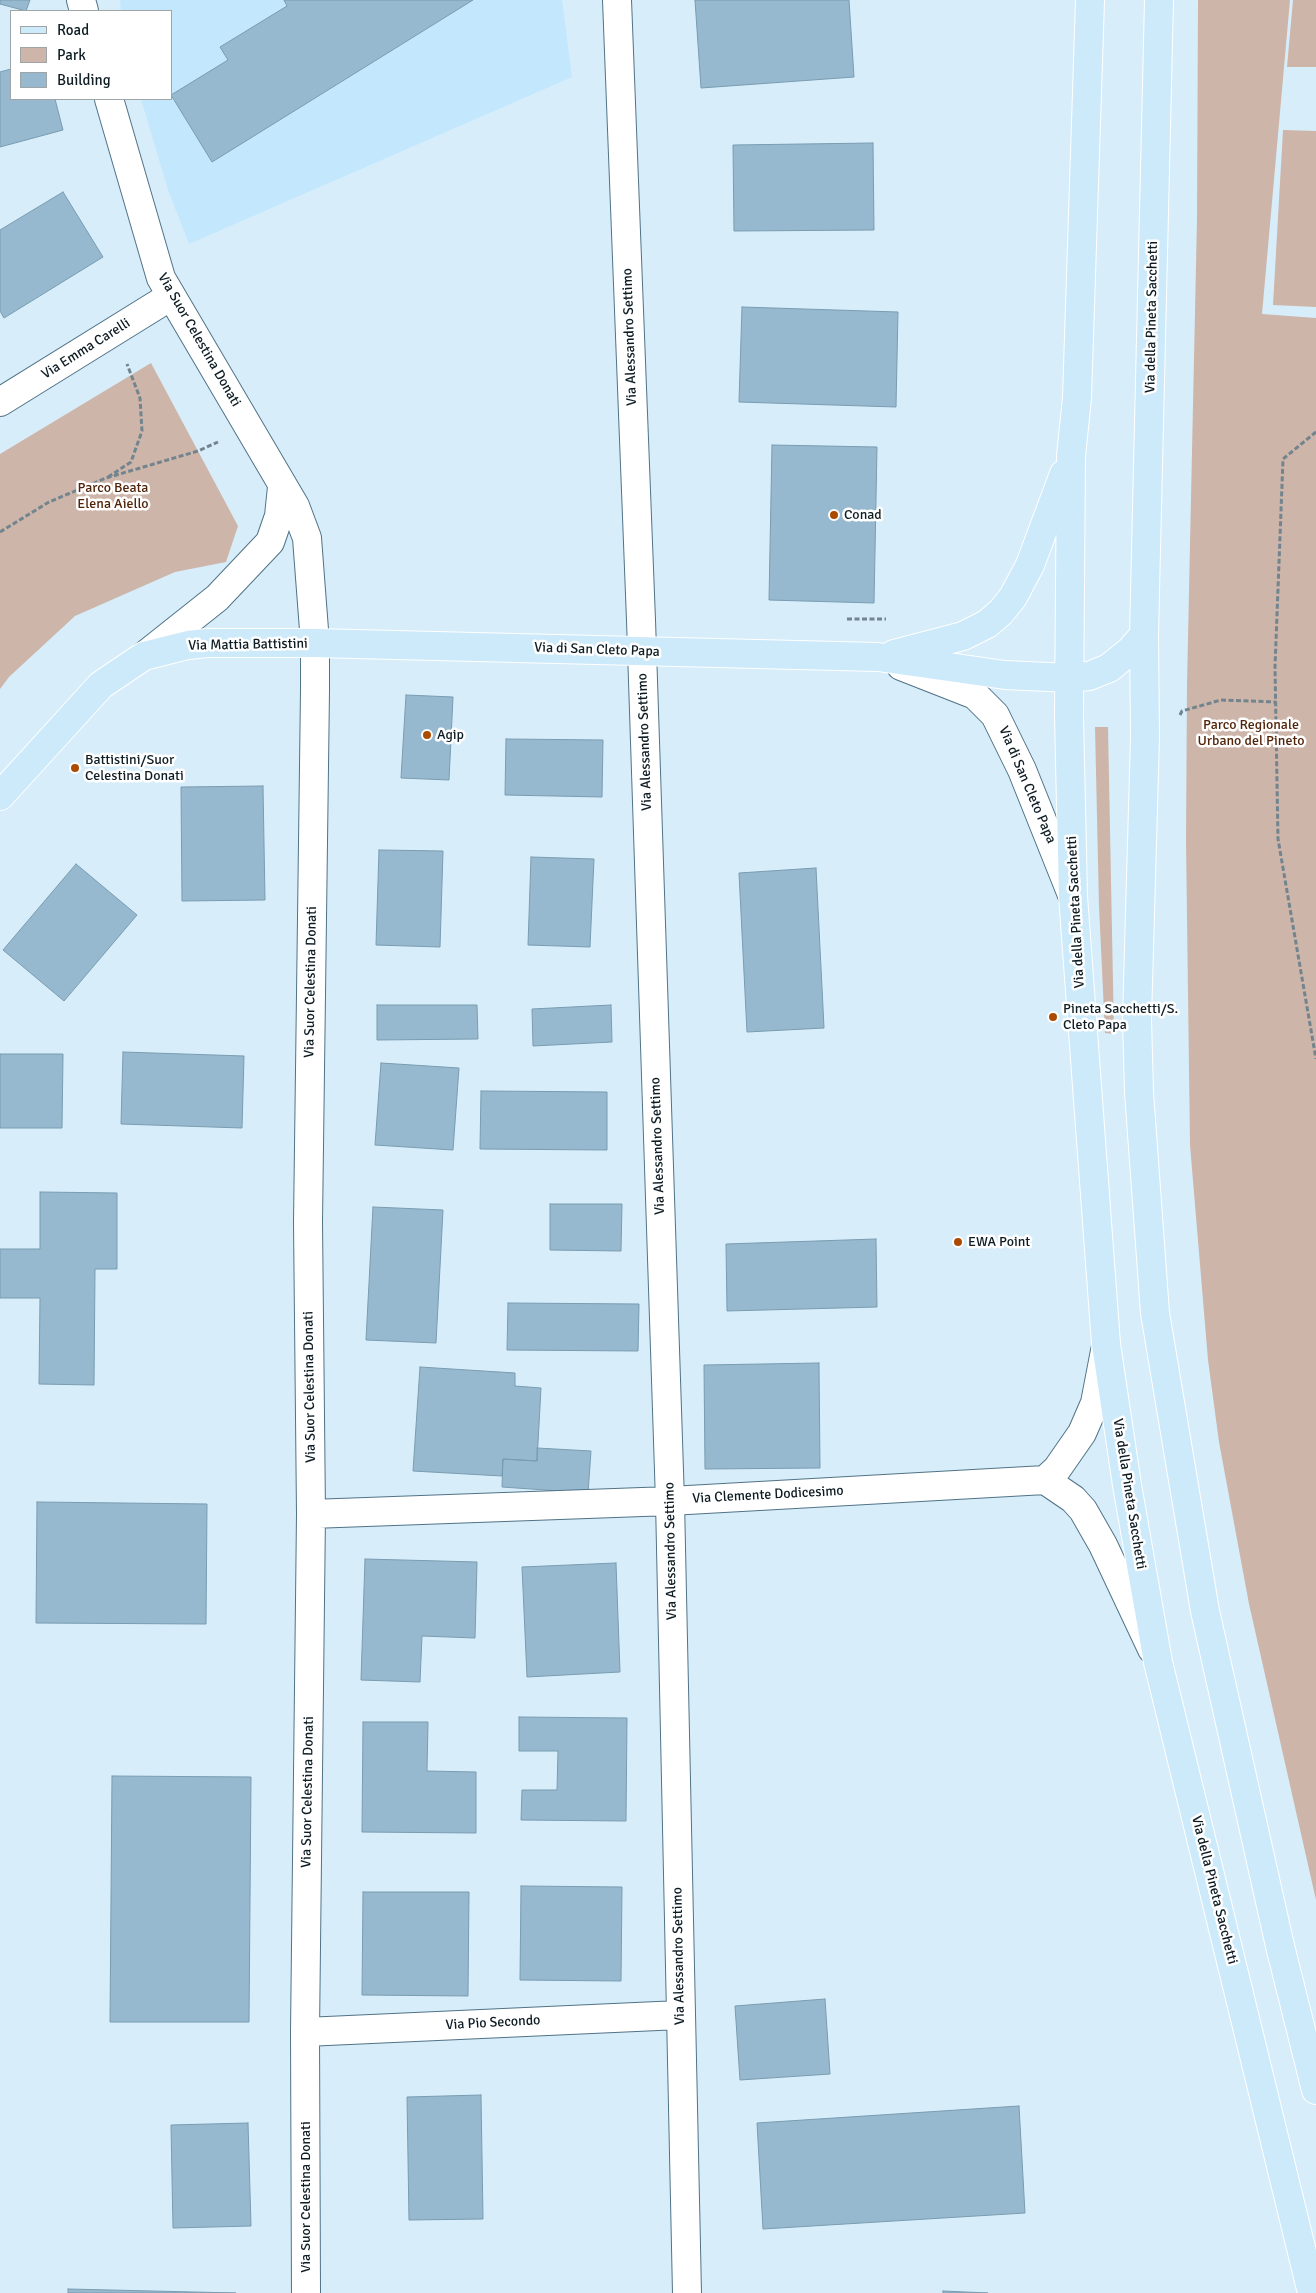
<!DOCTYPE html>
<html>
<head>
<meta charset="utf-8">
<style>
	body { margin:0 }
	#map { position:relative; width:1316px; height:2293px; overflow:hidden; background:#d7edfa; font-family:Signika,sans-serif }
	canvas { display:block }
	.legend { position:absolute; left:10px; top:10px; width:162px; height:90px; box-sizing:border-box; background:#fff; border:1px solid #9fa4a7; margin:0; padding:6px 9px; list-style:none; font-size:15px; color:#0e1c23 }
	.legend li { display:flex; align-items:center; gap:10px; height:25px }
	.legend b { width:25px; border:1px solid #9fa4a7 }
</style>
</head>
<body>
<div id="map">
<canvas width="1316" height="2293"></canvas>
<ul class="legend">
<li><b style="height:6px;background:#cdeafb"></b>Road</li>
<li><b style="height:14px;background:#ceb5a9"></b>Park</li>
<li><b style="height:14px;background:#96b9cf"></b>Building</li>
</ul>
</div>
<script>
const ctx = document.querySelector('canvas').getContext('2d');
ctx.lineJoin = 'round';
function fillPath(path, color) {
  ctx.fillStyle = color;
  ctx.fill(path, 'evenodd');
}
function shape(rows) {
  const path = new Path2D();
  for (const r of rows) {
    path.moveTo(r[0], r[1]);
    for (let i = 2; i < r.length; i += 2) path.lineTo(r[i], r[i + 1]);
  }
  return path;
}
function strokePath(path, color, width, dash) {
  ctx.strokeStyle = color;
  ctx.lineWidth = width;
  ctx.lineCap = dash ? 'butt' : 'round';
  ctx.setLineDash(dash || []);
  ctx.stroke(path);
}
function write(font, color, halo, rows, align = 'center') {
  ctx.font = font + ' Signika,sans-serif';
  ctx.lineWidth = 5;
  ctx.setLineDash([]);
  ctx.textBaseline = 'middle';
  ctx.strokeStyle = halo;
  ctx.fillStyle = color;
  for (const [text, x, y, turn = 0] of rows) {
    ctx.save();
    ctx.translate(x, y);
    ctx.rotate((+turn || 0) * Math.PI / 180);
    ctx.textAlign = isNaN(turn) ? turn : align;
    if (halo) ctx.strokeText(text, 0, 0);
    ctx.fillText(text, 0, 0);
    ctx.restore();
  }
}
const built = shape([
	[120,0,562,0,572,77,189,244,168,190,141,99,171,99,171,11,121,11]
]);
const green = shape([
	[1198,0,1290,0,1262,314,1316,318,1316,1900,1249,1604,1219,1442,1208,1360,1190,1145,1186,841,1187,684,1197,219],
	[1293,0,1316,0,1316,67,1287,67],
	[1283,130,1316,131,1316,307,1273,305],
	[151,363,238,526,226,562,175,572,75,616,9,677,0,689,0,454],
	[1095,727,1108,727,1114,1034,1105,1033,1099,906]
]);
const building = shape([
	[0,0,30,0,26,11,0,4,0,0],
	[284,0,473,0,212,162,171,95,228,60,220,47,287,6,284,0],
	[695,0,849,0,854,77,701,88,695,0],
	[11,69,11,99,55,99,63,130,0,147,0,72,11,69],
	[873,143,874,230,734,231,733,145,873,143],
	[63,192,103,257,4,318,0,311,0,230,63,192],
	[742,307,898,312,896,407,739,402,742,307],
	[772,445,877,447,874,603,769,600,772,445],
	[406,695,453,697,449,780,401,778,406,695],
	[506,739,603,740,602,797,505,795,506,739],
	[263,786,265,900,182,901,181,787,263,786],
	[379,850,443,851,440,947,376,945,379,850],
	[531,857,594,859,590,947,528,945,531,857],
	[76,864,137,915,64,1001,3,950,76,864],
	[816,868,824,1028,747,1032,739,873,816,868],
	[377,1005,477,1005,478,1039,377,1040,377,1005],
	[611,1005,612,1042,533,1046,532,1009,611,1005],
	[123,1052,244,1056,242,1128,121,1124,123,1052],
	[0,1054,63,1054,62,1128,0,1128,0,1054],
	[381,1063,459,1068,453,1150,375,1145,381,1063],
	[481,1091,607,1092,607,1150,480,1149,481,1091],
	[40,1192,117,1193,117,1269,95,1269,94,1385,39,1384,40,1298,0,1298,0,1249,40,1249,40,1192],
	[550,1204,622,1204,621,1251,550,1250,550,1204],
	[373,1207,443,1210,436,1343,366,1340,373,1207],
	[876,1239,877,1307,727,1311,726,1244,876,1239],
	[508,1303,639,1304,638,1351,507,1350,508,1303],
	[819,1363,820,1468,705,1469,704,1365,819,1363],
	[420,1367,515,1373,515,1386,541,1388,537,1461,503,1459,502,1476,413,1471,420,1367],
	[537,1448,591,1451,588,1493,502,1487,503,1459,537,1461,537,1448],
	[37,1502,207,1504,206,1624,36,1623,37,1502],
	[365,1559,477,1562,475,1638,422,1636,420,1682,361,1680,365,1559],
	[616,1563,620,1672,527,1677,522,1567,616,1563],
	[519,1717,627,1718,626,1821,521,1820,522,1790,557,1790,558,1751,519,1751,519,1717],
	[363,1722,428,1722,427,1771,476,1772,476,1833,362,1832,363,1722],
	[112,1776,251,1777,249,2022,110,2022,112,1776],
	[521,1886,622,1887,621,1981,520,1980,521,1886],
	[363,1892,469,1892,468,1996,362,1995,363,1892],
	[825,1999,830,2074,740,2080,735,2006,825,1999],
	[481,2095,483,2219,409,2220,407,2097,481,2095],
	[1019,2106,1025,2213,763,2229,757,2123,1019,2106],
	[248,2123,251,2226,173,2228,171,2125,248,2123],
	[68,2289,236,2293,68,2293,68,2289],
	[943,2291,988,2293,943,2293,943,2291]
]);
const path = shape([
	[1316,432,1283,459,1275,667,1278,839,1316,1059],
	[108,477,131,462,142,431,140,398,127,364],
	[0,532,49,502,106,478,198,451,218,442],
	[847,619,886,619],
	[1180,715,1182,711,1221,700,1276,702]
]);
const minor = shape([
	[81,0,84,11],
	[617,0,641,620,670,1501,687,2293],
	[109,99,161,278,295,506,307,538,315,643,315,690,308,1222,311,1514,305,2032,306,2293],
	[0,402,171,296],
	[144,656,217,598,270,542,279,516,282,487],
	[901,666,975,695,995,715,1022,770,1072,895],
	[1045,1480,1057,1469,1082,1433,1095,1403,1105,1351],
	[311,1514,670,1501,1045,1480,1073,1499,1083,1510,1103,1545,1152,1649],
	[305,2032,680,2015]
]);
const major = shape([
	[1090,0,1077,398,1071,456,1069,716,1073,896,1106,1344,1127,1485,1158,1662,1312,2293],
	[1159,0,1144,635,1145,737,1137,1019,1139,1092,1155,1313,1205,1611,1280,1946,1316,2090],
	[894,654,963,636,987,624,1001,612,1013,597,1030,565,1064,474],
	[0,796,101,685,144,656,188,645,207,643,315,643,878,657,1005,675,1070,678,1089,676,1109,668,1130,651,1144,635]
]);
const markers = [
	[834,515,5,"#ab4b02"],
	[427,735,5,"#ab4b02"],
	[75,768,5,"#ab4b02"],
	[1053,1017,5,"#ab4b02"],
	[958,1242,5,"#ab4b02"]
];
const streetNames = [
	["Via della Pineta Sacchetti",1152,317,-89],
	["Via Alessandro Settimo",630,337,-92],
	["Via Suor Celestina Donati",199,340,60],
	["Via Emma Carelli",86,349,-32],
	["Via Mattia Battistini",248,645,-1],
	["Via di San Cleto Papa",597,650,2],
	["Via Alessandro Settimo",645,742,-92],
	["Via di San Cleto Papa",1027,785,67],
	["Via della Pineta Sacchetti",1076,912,-93],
	["Via Suor Celestina Donati",311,982,-89],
	["Via Alessandro Settimo",658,1146,-92],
	["Via Suor Celestina Donati",310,1387,-91],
	["Via della Pineta Sacchetti",1129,1494,81],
	["Via Clemente Dodicesimo",768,1495,-3],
	["Via Alessandro Settimo",671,1551,-91],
	["Via Suor Celestina Donati",308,1792,-89],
	["Via della Pineta Sacchetti",1214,1890,76],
	["Via Alessandro Settimo",679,1956,-91],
	["Via Pio Secondo",493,2023,-3],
	["Via Suor Celestina Donati",306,2197,-90]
];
const parkNames = [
	["Parco Beata",113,488],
	["Elena Aiello",113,504],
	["Parco Regionale",1251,725],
	["Urbano del Pineto",1251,741]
];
const poiNames = [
	["Conad",844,515],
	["Agip",437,735],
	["Battistini/Suor",85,760],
	["Celestina Donati",85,776],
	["Pineta Sacchetti/S.",1063,1009],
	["Cleto Papa",1063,1025],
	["EWA Point",968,1242]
];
fillPath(built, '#c3e7fc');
fillPath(green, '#ceb5a9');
fillPath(building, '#96b9cf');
strokePath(building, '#799cb0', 1);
strokePath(minor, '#517386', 30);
strokePath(major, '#fff', 30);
strokePath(path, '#72848e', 3, [5, 2.5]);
strokePath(minor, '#fff', 28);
strokePath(major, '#cdeafb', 28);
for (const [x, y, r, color] of markers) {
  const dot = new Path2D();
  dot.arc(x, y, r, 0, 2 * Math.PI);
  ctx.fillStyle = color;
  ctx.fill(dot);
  strokePath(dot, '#fff', 2);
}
write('14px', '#0e1c23', '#fff', streetNames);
write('14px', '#512409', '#fff', parkNames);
write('14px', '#0e1c23', '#fff', poiNames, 'left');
</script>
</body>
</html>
